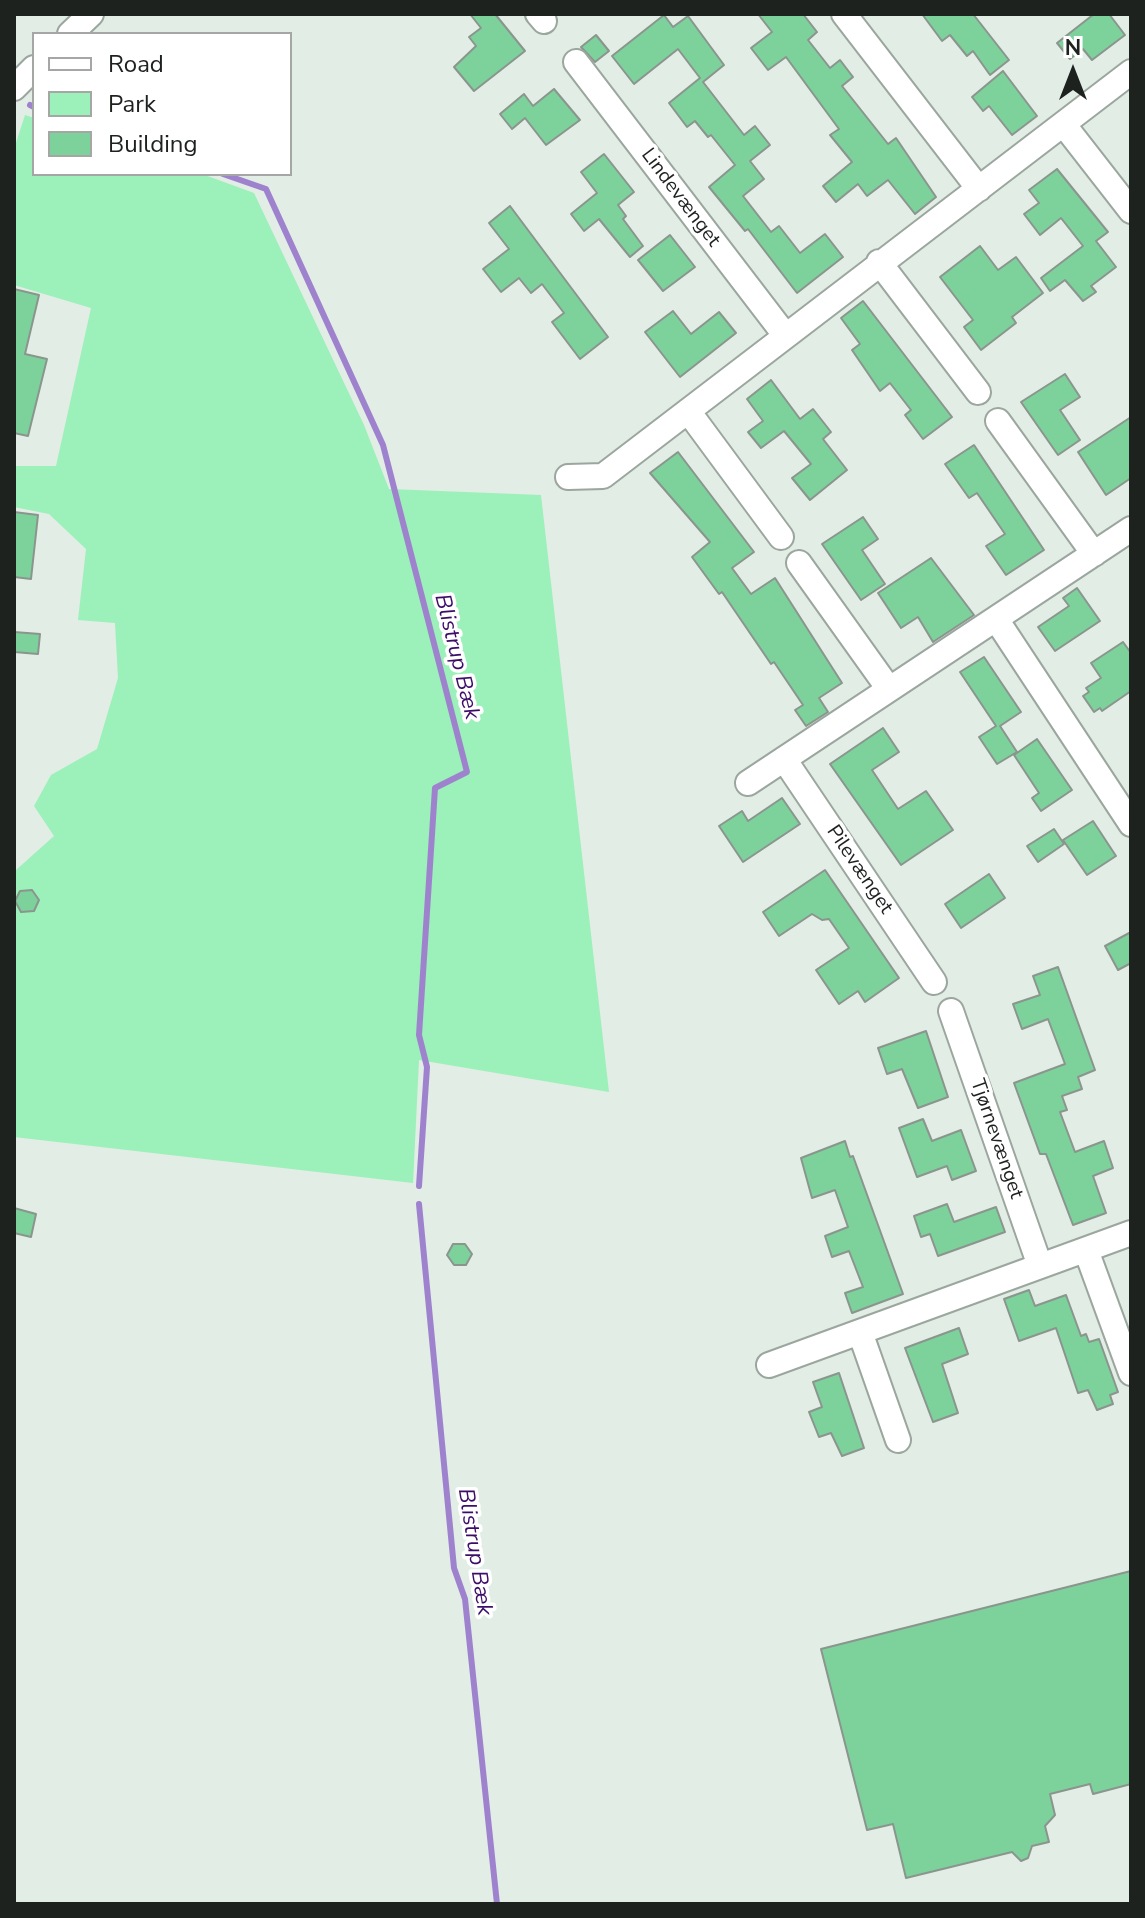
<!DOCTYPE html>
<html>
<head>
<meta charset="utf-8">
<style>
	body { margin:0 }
	#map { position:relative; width:1145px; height:1918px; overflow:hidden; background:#e1ede5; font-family:"Nunito Sans",sans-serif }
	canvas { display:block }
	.frame { position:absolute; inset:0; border:16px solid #1e221f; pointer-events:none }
	.legend { position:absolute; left:32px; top:32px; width:260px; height:144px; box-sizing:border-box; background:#fff; border:2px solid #a5a7a5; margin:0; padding:10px 14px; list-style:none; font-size:24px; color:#1e221f }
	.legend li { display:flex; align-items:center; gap:16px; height:40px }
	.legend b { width:40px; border:2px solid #a5a7a5 }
	.north { position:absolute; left:1033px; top:32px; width:80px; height:80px; -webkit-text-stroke:6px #fff; paint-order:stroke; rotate:0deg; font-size:22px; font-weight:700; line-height:32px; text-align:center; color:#1e221f }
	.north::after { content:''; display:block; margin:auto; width:28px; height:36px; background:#1e221f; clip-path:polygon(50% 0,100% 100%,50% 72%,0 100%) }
</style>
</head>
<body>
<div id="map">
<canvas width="1145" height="1918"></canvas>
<div class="frame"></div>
<ul class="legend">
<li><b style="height:10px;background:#fff"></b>Road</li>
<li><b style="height:22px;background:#9cf0b9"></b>Park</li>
<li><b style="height:22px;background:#7dd29c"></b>Building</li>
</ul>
<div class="north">N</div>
</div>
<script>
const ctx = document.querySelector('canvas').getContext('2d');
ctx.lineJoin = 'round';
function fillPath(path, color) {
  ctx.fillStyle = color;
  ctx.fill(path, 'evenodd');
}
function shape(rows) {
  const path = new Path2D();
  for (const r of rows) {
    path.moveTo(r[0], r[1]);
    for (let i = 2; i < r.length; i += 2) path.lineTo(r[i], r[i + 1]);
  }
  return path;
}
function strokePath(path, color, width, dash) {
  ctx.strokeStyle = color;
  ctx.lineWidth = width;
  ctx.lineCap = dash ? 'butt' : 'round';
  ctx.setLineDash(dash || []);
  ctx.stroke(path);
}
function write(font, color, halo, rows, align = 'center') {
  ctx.font = font + ' "Nunito Sans",sans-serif';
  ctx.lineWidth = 7;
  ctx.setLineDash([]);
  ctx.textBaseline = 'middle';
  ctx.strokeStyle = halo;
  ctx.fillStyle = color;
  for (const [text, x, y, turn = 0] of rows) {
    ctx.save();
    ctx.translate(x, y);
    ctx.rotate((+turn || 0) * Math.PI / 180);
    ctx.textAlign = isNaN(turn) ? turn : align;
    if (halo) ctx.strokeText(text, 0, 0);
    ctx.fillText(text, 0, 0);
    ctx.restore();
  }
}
const green = shape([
	[25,115,34,118,34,174,202,174,254,193,364,425,389,489,541,495,609,1092,419,1060,413,1183,14,1137,16,870,54,836,34,806,51,775,97,749,118,678,115,623,78,620,86,549,49,514,14,507,14,466,56,466,91,308,14,285,14,149]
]);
const stream = shape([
	[30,105,34,107],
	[223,174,266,189,383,445,467,772,435,788,419,1035,427,1067,419,1186],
	[419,1204,454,1568,465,1599,497,1904]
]);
const building = shape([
	[470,14,495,14,525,51,474,91,454,67,476,46,469,37,481,28,470,14],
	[758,14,803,14,817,32,808,40,830,68,840,60,853,77,842,86,888,144,896,138,936,197,915,214,888,180,867,196,858,184,836,202,823,186,852,162,830,135,839,129,786,57,768,70,751,48,772,32,758,14],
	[922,14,973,14,1009,60,990,75,973,51,967,56,950,35,942,41,922,14],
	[1094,14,1109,14,1125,35,1092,60,1083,49,1070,59,1057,43,1094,14],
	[664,15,673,27,688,16,724,65,703,82,744,135,755,126,770,145,750,161,764,179,743,196,771,232,779,226,800,253,825,234,843,257,797,293,748,229,745,231,709,187,735,165,711,135,708,137,695,121,687,127,669,103,700,78,678,49,634,84,612,56,664,15],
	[596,35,609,51,595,62,581,47,596,35],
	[1003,71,1037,116,1012,135,989,106,983,111,972,97,1003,71],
	[554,89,580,120,546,145,525,118,512,129,500,114,524,94,533,106,554,89],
	[604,154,634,192,618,205,626,216,623,219,643,246,630,257,599,219,584,231,571,214,597,193,581,172,604,154],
	[1057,169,1108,232,1096,241,1116,267,1091,286,1096,292,1083,301,1065,280,1050,291,1041,278,1083,246,1061,218,1040,235,1024,214,1039,203,1029,190,1057,169],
	[510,206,608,337,580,359,552,322,564,313,542,284,531,293,519,278,501,292,483,269,509,249,489,223,510,206],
	[670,235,695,267,663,291,638,260,670,235],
	[980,246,998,270,1016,257,1043,293,1012,317,1016,323,981,350,964,327,973,320,940,277,980,246],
	[14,289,39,295,25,354,47,359,28,436,14,433,14,289],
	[863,301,952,417,923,439,905,415,911,410,890,383,880,391,852,350,860,344,841,318,863,301],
	[673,311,691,334,719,312,736,333,680,377,645,332,673,311],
	[1065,374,1080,397,1060,410,1080,440,1058,455,1021,402,1065,374],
	[771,380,800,419,813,409,831,432,823,439,847,470,810,500,792,478,811,464,784,431,761,448,748,432,763,421,747,399,771,380],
	[1131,417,1131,478,1106,495,1078,452,1131,417],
	[974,445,1044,550,1006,575,986,546,1005,534,977,493,969,498,945,464,974,445],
	[678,452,754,552,732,568,751,594,775,578,842,683,819,698,828,712,806,726,795,710,803,705,774,662,771,664,722,592,719,594,692,557,710,542,650,473,678,452],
	[14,512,38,515,31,579,14,577,14,512],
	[863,517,878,539,862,550,885,584,861,600,822,544,863,517],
	[931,558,974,615,933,642,918,617,901,628,878,593,931,558],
	[1077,588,1100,621,1055,651,1038,627,1069,606,1063,598,1077,588],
	[14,632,40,634,38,654,14,652,14,632],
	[1123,642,1131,653,1131,691,1102,711,1100,708,1094,712,1083,696,1089,692,1086,688,1101,678,1091,663,1123,642],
	[984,657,1021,712,1000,726,1017,752,997,764,979,737,996,726,960,672,984,657],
	[883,728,899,752,872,770,898,809,926,791,953,830,901,865,830,764,883,728],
	[1037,739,1072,790,1041,811,1032,798,1039,793,1014,755,1037,739],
	[782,798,800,824,743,862,719,826,742,811,748,821,782,798],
	[1093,821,1116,856,1087,875,1063,840,1093,821],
	[1054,829,1064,844,1038,862,1027,846,1054,829],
	[825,870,899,978,865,1002,858,991,839,1004,816,970,849,948,829,919,822,920,812,914,779,936,763,912,825,870],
	[989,874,1005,898,961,928,945,904,989,874],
	[32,890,39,900,34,911,21,912,15,901,20,891,32,890],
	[1131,932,1131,963,1118,970,1105,946,1131,932],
	[1058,967,1095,1070,1078,1077,1082,1089,1062,1096,1067,1110,1060,1112,1075,1152,1104,1141,1113,1168,1093,1176,1106,1213,1073,1225,1046,1154,1040,1154,1014,1083,1065,1064,1048,1019,1022,1029,1013,1004,1040,995,1033,976,1058,967],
	[926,1031,948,1097,918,1108,902,1069,887,1074,878,1048,926,1031],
	[923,1119,932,1141,961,1130,976,1171,952,1180,947,1166,917,1177,899,1128,923,1119],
	[845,1141,850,1157,853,1156,903,1294,852,1313,845,1293,863,1287,849,1251,832,1257,825,1236,848,1227,835,1190,812,1198,801,1158,845,1141],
	[947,1204,954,1222,996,1207,1005,1232,938,1256,930,1234,921,1237,914,1216,947,1204],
	[14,1208,36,1214,31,1237,14,1233,14,1208],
	[453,1244,465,1244,472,1254,466,1265,454,1265,447,1255,453,1244],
	[1029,1290,1035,1306,1066,1295,1081,1336,1086,1334,1089,1342,1099,1339,1118,1392,1110,1395,1113,1404,1097,1410,1088,1390,1078,1393,1056,1328,1019,1341,1004,1299,1029,1290],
	[959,1328,968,1354,942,1364,958,1413,933,1422,905,1348,959,1328],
	[839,1373,864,1448,842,1456,831,1433,819,1437,809,1412,822,1407,813,1382,839,1373],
	[1131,1571,1131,1784,1093,1794,1090,1784,1050,1794,1055,1815,1045,1826,1049,1842,1032,1846,1028,1858,1021,1861,1012,1852,906,1878,893,1824,867,1830,821,1649,1131,1571]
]);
const minor = shape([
	[538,14,544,21],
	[844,14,979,189],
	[70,34,91,14],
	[576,62,785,335],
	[14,88,34,68],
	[1064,125,1131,211],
	[879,262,978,392],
	[688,411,781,537],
	[998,421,1094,554],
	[568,477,603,476,1131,72],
	[799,563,889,689],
	[996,619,1131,824],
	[784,759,934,982],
	[748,783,1131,529],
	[951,1011,1040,1266],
	[1086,1250,1131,1373],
	[860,1332,898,1440],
	[769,1365,1131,1233]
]);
const streetNames = [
	["Lindevænget",680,198,53],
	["Pilevænget",859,870,56],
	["Tjørnevænget",996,1139,71]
];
const waterNames = [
	["Blistrup Bæk",456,657,76],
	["Blistrup Bæk",474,1552,81]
];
fillPath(green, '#9cf0b9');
strokePath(stream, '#9f82ce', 6);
fillPath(building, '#7dd29c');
strokePath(building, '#8a958e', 2);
strokePath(minor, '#9ba69e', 28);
strokePath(minor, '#fff', 24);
write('20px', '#1e221f', '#fff', streetNames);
write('italic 22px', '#3c0c68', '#fff', waterNames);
</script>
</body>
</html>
